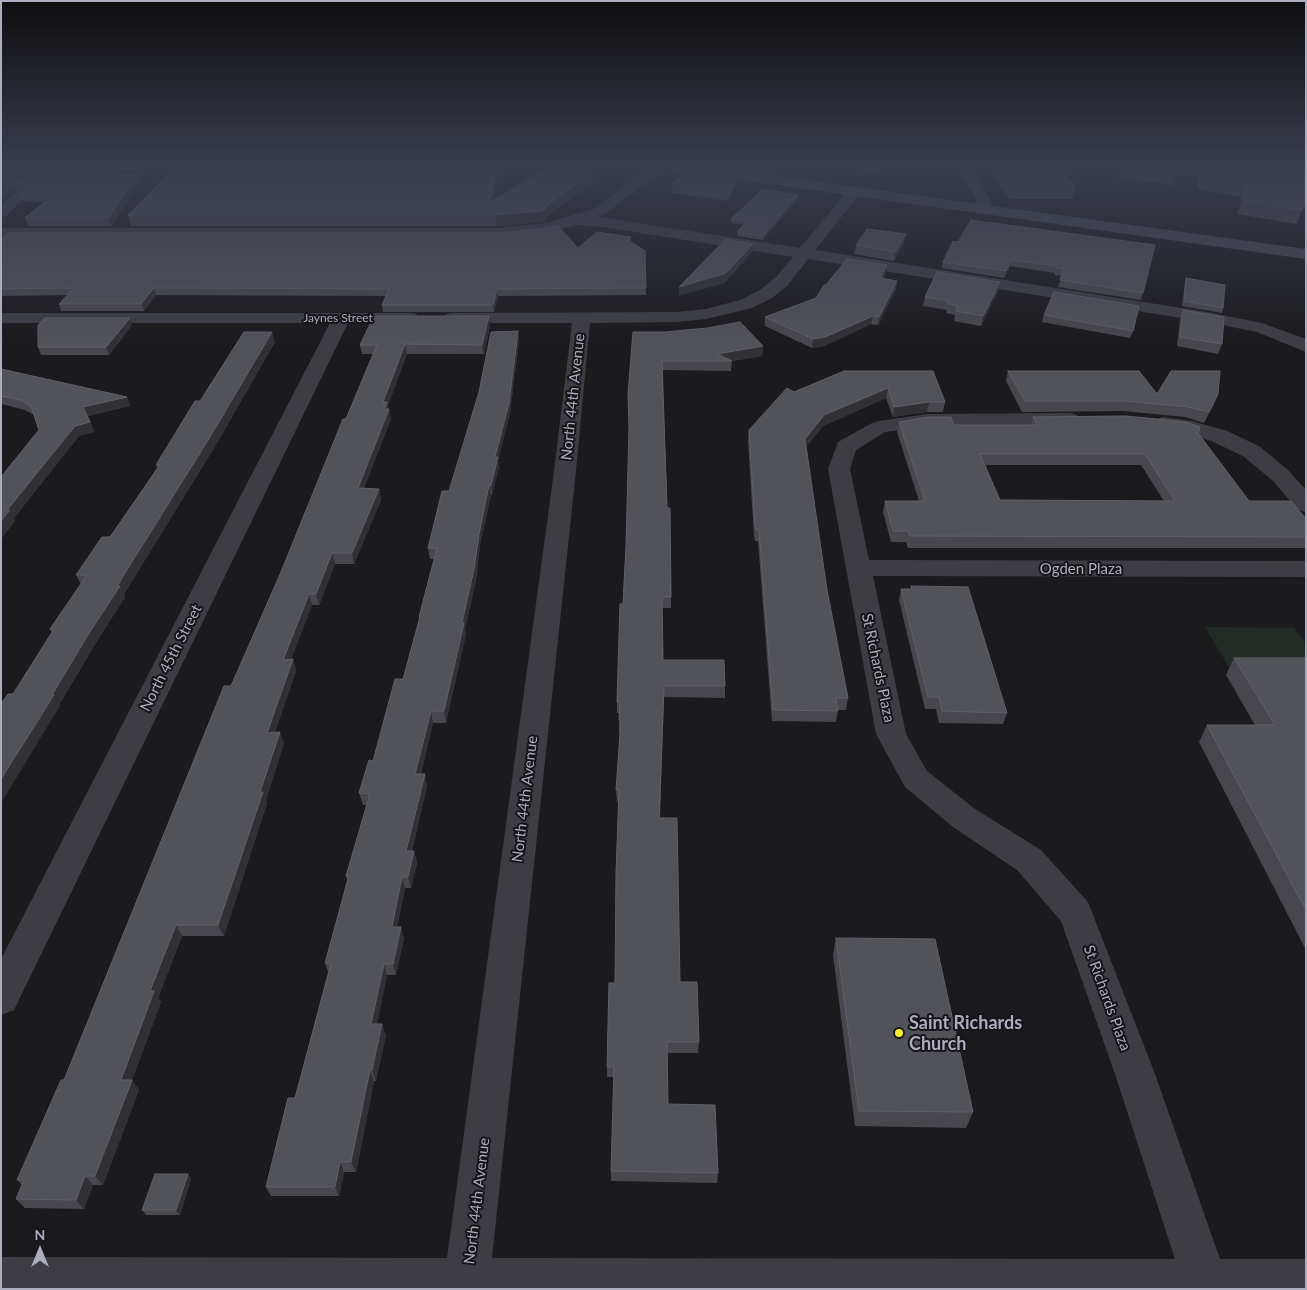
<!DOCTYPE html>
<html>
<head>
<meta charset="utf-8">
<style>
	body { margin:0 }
	#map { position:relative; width:1307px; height:1290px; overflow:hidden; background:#1b1a1d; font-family:Lato,sans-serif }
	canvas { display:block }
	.frame { position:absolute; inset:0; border:2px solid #acadbd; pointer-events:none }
	.north { position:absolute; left:15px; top:1225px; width:50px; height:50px; -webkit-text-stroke:4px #161518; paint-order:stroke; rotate:0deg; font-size:14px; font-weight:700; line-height:20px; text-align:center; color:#acadbd }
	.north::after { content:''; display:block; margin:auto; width:18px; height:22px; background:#acadbd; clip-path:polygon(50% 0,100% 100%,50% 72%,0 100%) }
</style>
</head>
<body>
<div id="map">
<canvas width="1307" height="1290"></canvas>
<div class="frame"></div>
<div class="north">N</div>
</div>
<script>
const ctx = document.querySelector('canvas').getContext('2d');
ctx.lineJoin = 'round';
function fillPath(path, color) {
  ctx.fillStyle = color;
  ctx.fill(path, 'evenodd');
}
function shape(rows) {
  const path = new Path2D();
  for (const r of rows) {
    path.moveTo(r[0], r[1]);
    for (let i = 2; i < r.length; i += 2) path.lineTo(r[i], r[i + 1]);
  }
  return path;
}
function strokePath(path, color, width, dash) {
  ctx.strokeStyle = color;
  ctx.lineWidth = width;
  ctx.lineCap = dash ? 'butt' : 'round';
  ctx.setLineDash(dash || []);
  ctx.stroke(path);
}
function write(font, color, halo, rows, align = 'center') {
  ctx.font = font + ' Lato,sans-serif';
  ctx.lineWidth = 4;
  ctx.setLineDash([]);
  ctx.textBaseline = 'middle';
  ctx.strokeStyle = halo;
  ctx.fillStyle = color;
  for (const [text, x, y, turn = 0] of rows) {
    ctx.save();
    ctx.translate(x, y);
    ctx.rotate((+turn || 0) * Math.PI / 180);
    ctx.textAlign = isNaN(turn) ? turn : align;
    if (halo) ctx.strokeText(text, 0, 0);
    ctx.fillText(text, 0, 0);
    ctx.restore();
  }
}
const green = shape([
	[1205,627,1294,628,1306,644,1306,669,1230,669]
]);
const street = shape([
	[651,166,667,166,604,215,599,217,800,248,845,194,857,188,862,189,864,192,855,200,815,250,1207,312,1262,323,1306,339,1306,352,1257,332,1207,322,808,259,788,285,772,298,752,308,706,319,677,322,590,323,576,471,492,1258,1175,1259,1115,1074,1061,921,1017,870,953,827,905,787,876,734,828,469,838,442,872,423,879,421,927,414,1070,413,1077,415,1080,419,1077,423,1070,425,927,426,885,432,856,450,850,469,869,560,1306,561,1306,577,873,576,906,734,927,771,975,809,1041,850,1088,902,1155,1074,1220,1259,1306,1259,1306,1289,1,1289,1,1257,447,1258,554,471,572,323,453,323,447,322,444,318,447,314,453,313,677,312,706,309,740,300,760,290,776,277,793,257,603,227,577,225,541,234,497,238,1,238,1,228,497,228,541,224,594,209,651,166],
	[955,166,969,166,991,201,991,209,989,212,979,212,977,209,977,201,955,166],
	[26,177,33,181,27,195,6,216,1,217,1,205,14,193,21,178,26,177],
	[1,313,410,313,416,314,419,318,416,322,410,323,348,323,14,1010,1,1015,1,959,330,323,1,323,1,313],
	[1163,417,1192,421,1227,431,1259,446,1288,470,1306,490,1306,512,1298,510,1272,480,1243,456,1211,441,1183,431,1156,427,1152,423,1156,419,1163,417]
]);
const secondary = shape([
	[100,166,140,166,133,170,1,188,1,180,100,166],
	[663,166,703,166,1306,249,1306,259,670,170,663,166]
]);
const wall = shape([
	[499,166,493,200,593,182,547,217,547,220,541,222,497,226,131,226,128,215],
	[720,166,743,166,742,169],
	[848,166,880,166,879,173,849,169],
	[995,166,1058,166,1075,187,1072,199,1010,199,993,175],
	[1121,166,1306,166,1306,207,1303,206,1297,224,1237,214,1243,197,1197,189,1199,177,1175,173,1171,185,1118,177],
	[96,176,140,181,111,226,28,226,25,218,44,202,23,201,21,194],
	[737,177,737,181,728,201,672,193,672,184],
	[798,195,798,199,763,240,737,236,737,232,745,225,731,223,731,219],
	[971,220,1143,293,1141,300,1058,287,1062,276,1054,275,1055,273,1010,266,1004,278,942,268,943,262,958,242],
	[631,237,631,242,645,251,646,295,498,296,494,312,383,312,382,305,386,296,156,295,144,311,61,311,59,304,67,295,1,296,1,239,578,248],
	[904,243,894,261,854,254,856,245],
	[887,265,886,273,883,279,897,281,896,289,878,325,871,324,824,346,812,348,765,326,765,317,816,298,826,285],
	[1186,278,1223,308,1222,313,1182,306,1185,283],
	[1000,282,998,291,981,326,954,321,955,315,946,313,947,310,923,306,925,297],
	[1183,310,1222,344,1218,354,1177,346,1180,320],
	[1044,315,1133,331,1130,338,1042,322],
	[132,325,109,355,41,355,38,347],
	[490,326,484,354,407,354,388,405,391,419,364,488,379,489,381,500,354,564,335,564,319,605,312,605,291,659,293,659,296,671,275,732,284,743,266,800,267,803,224,936,182,936,158,998,161,1002,132,1080,139,1090,103,1185,93,1185,84,1209,25,1208,16,1199,22,1185,17,1180,64,1080,231,686,281,572,373,354,362,354,360,345],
	[633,332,763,346,762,356,732,361,731,371,662,370,671,597,671,608,662,608,663,660,725,686,725,698,664,697,660,818,680,982,699,1042,698,1053,667,1053,668,1104,718,1173,717,1183,611,1181,611,1171,614,1077,607,1077,607,1067,615,983,619,802,617,802,616,790,620,732,619,732,619,713,617,713,617,702,626,546],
	[519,341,510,413,498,460,499,467,492,495,491,495,480,545,476,580,465,629,466,634,446,723,433,723,421,774,427,786,412,851,414,851,417,863,411,888,405,888,397,927,404,938,396,975,387,975,377,1024,386,1035,376,1081,374,1081,356,1172,344,1172,339,1196,271,1196,266,1187,295,1098,328,972,325,963,347,880,346,876,367,805,363,805,359,793,373,761,403,679,419,620,419,617,434,559,430,559,428,548,449,491],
	[275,342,214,448,124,594,125,597,97,641,59,705,60,706,13,694,52,633,50,629,81,584,76,575,110,537,157,468,156,465,200,401],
	[1,369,127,397,130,406,88,416,94,432,79,436,14,518,15,521,1,539,1,477,39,430,34,415,25,410,1,404],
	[844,371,945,402,943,412,927,412,893,417,886,398,823,426,806,447,827,590,848,698,846,710,838,710,836,722,772,721,758,541,755,541,754,536,748,441,749,430,794,392],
	[1008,371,1157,394,1218,394,1214,404,1204,423,1185,417,1123,411,1022,412,1006,381],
	[1033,417,1200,427,1198,433,1249,501,1306,519,1306,548,908,548,906,542,891,542,883,512,885,501,919,501,897,432,899,422,954,425,1031,425],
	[985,465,1141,465,1164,501,1000,500],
	[911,586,1007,713,1003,724,939,723,936,709,925,709,899,600,901,589,911,589],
	[1234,658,1306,658,1306,950,1199,742,1207,725,1255,725,1226,675],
	[836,938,973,1112,966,1128,855,1126,833,955],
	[188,1174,191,1179,180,1215,146,1215,142,1210]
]);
const shadedWall = shape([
	[1,166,93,166,10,177,14,188,3,201,1,196],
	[496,166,499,166,491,213,490,202],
	[94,170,96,177,86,176],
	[593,172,593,182,547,217,547,220,541,222,497,226,496,215,545,207],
	[138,174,140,181,111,226,108,218],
	[737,177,737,181,728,201,728,197],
	[798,195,798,199,763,240,763,236],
	[906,234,904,243,894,261,895,252],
	[753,244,752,252,725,283,679,296,679,287],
	[1011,260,1010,266,1004,278,1006,271],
	[887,265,886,273,878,286,880,278],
	[897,281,896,289,878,325,879,317],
	[1000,282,998,291,981,326,983,316],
	[154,288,156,295,144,311,141,304],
	[497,289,498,296,494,312,493,305],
	[489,316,490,326,484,354,482,345],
	[873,316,871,324,824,346,812,348,813,339],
	[130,318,132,325,109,355,106,347],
	[518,331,519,341,510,413,498,460,499,467,492,495,491,485,495,457],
	[272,332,275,342,214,448,124,594,125,597,97,641,59,705,60,706,1,803,1,779,117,586],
	[405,344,407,354,388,405,391,419,360,499,358,488,383,402],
	[763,346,762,356,731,361,717,354],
	[888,388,886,398,823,426,804,449,805,439,824,415],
	[1218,394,1214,404,1204,423,1209,412],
	[127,397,130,406,87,416,83,407],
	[929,402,927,412,893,417,894,407],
	[90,422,94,432,79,436,14,518,15,521,1,539,1,521,7,510,75,426],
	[489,485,491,495,480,545,476,580,465,629,466,634,446,723,444,711],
	[379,489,381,500,354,564,352,553],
	[332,553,335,564,319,605,316,594],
	[309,594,312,605,287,671,283,660],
	[293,659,296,671,271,744,267,733],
	[431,711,433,723,418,786,415,774],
	[280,732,284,743,266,800,267,803,224,936,218,925,260,792],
	[425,774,427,786,409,863,406,851],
	[414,851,417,863,411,888,408,877],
	[402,877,405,888,395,938,392,927],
	[176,925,182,936,158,998,161,1002,132,1080,139,1090,103,1185,95,1176,121,1080,150,991],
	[401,927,404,938,396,975,393,964],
	[384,964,387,975,375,1035,371,1024],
	[382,1024,386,1035,376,1081,372,1070],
	[370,1070,374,1081,356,1172,351,1162],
	[340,1162,344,1172,339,1196,335,1187],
	[188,1174,191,1179,180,1215,176,1210],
	[85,1176,93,1185,84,1209,76,1200]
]);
const building = shape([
	[177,166,255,166,255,167,278,166,496,166,490,202,551,166,561,166,593,172,545,207,546,209,540,211,496,215,128,215,177,166],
	[998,166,1058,166,1075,187,1013,187,998,166],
	[1135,166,1176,166,1175,173,1135,166],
	[1203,166,1272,166,1306,172,1306,198,1302,210,1241,201,1248,184,1201,177,1203,166],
	[7,170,1,176,1,171,7,170],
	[94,170,86,176,138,174,108,218,25,218,53,195,21,194,26,188,30,178,94,170],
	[690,171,737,177,728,197,672,189,677,185,672,184,690,171],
	[763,189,798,195,763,236,737,232,748,221,731,219,763,189],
	[971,220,1155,245,1143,293,1060,280,1064,269,1056,268,1057,266,1011,260,1006,271,943,262,953,241,958,242,971,220],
	[557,225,578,248,597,232,631,237,628,240,645,251,646,288,497,289,493,305,382,305,389,289,154,288,141,304,59,304,74,288,1,289,1,239,9,233,496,233,541,229,557,225],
	[867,229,906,234,895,252,856,245,867,229],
	[726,239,753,244,726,273,679,287,726,239],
	[847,259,887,265,880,278,897,281,879,317,873,316,825,337,813,339,765,317,816,298,824,285,826,285,847,259],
	[937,272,1000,282,983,316,956,311,958,306,948,304,949,301,925,297,937,272],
	[1186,278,1225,285,1223,308,1184,301,1186,278],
	[1054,292,1139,306,1133,331,1044,315,1054,292],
	[1183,310,1224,317,1222,344,1180,337,1183,310],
	[374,316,489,316,482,345,405,344,383,402,387,402,385,409,389,409,358,488,379,489,352,553,332,553,316,594,309,594,283,660,293,659,267,733,280,732,260,792,263,792,218,925,176,925,150,991,154,991,121,1080,132,1080,95,1176,85,1176,76,1200,16,1199,24,1180,17,1180,61,1080,64,1080,224,686,231,686,281,572,343,419,346,419,377,345,360,345,374,316],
	[45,318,130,318,106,347,38,347,38,325,45,318],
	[740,322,763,346,717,354,732,361,662,361,667,508,670,508,671,597,662,597,663,660,724,660,725,686,664,686,659,818,677,818,680,982,697,982,699,1042,667,1042,668,1104,715,1105,718,1173,611,1171,614,1067,607,1067,609,983,615,983,616,874,619,790,616,790,621,720,619,720,620,702,617,702,620,604,623,604,626,546,629,428,628,394,633,332,665,332,707,328,740,322],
	[518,331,509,403,495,457,498,457,491,485,489,485,479,534,474,569,462,623,464,623,444,711,431,711,415,774,425,774,406,851,414,851,408,877,402,877,392,927,401,927,393,964,384,964,371,1024,382,1024,372,1070,370,1070,351,1162,340,1162,335,1187,266,1187,288,1098,295,1098,331,964,325,963,349,876,346,876,370,794,359,793,369,760,373,761,395,679,403,679,420,617,419,617,437,548,428,548,442,491,449,491,479,392,491,332,518,331],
	[244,332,272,332,210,437,117,586,120,586,91,630,52,695,54,695,1,779,1,704,8,694,13,694,54,629,50,629,87,575,76,575,102,537,110,537,160,465,156,465,195,401,200,401,244,332],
	[1,369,127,397,83,407,90,422,75,426,7,510,10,510,1,521,1,477,39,430,31,406,21,400,1,396,1,369],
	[844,371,933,371,945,402,929,402,894,407,888,388,824,415,805,439,827,590,848,698,836,698,838,711,773,710,759,530,756,530,755,525,749,430,787,388,794,392,844,371],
	[1008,371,1139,371,1157,394,1171,371,1220,371,1218,394,1209,412,1189,407,1126,401,1025,401,1008,371],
	[1126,416,1186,422,1200,427,1198,433,1249,501,1291,501,1306,519,1306,537,910,536,908,531,893,531,885,501,925,501,899,422,929,417,951,417,954,425,1038,425,1033,417,1126,416],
	[980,454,1145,454,1175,501,1000,500,980,454],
	[911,586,968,587,1007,713,942,711,939,697,928,697,901,589,912,589,911,586],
	[1234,658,1306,658,1306,910,1207,725,1275,725,1234,658],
	[836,938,935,939,973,1112,859,1111,836,938],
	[155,1174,188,1174,176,1210,142,1210,155,1174]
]);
const markers = [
	[899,1033,5,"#fbec34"]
];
const farStreetnames = [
	["Jaynes Street",338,318]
];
const streetNames = [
	["North 44th Avenue",573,397,-84],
	["Ogden Plaza",1081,569],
	["North 45th Street",171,658,-63],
	["St Richards Plaza",878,668,78],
	["North 44th Avenue",525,799,-83],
	["St Richards Plaza",1107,998,70],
	["North 44th Avenue",477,1201,-83]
];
const nearPoinames = [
	["Saint Richards",909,1023],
	["Church",909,1044]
];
fillPath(green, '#222b25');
fillPath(street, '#3e3d44');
fillPath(secondary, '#494952');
fillPath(wall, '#48474d');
fillPath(shadedWall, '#313035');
fillPath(building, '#525259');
strokePath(building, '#606069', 1);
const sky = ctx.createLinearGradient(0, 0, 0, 347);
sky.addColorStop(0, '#0f0e10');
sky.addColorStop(0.48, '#393e4c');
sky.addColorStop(1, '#393e4c00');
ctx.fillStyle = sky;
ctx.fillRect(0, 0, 1307, 347);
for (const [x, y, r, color] of markers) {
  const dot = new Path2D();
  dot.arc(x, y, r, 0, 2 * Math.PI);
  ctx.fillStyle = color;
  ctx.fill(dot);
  strokePath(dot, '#161518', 2);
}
write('12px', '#acadbd', '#161518', farStreetnames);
write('15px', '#acadbd', '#161518', streetNames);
write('bold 18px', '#acadbd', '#161518', nearPoinames, 'left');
</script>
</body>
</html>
